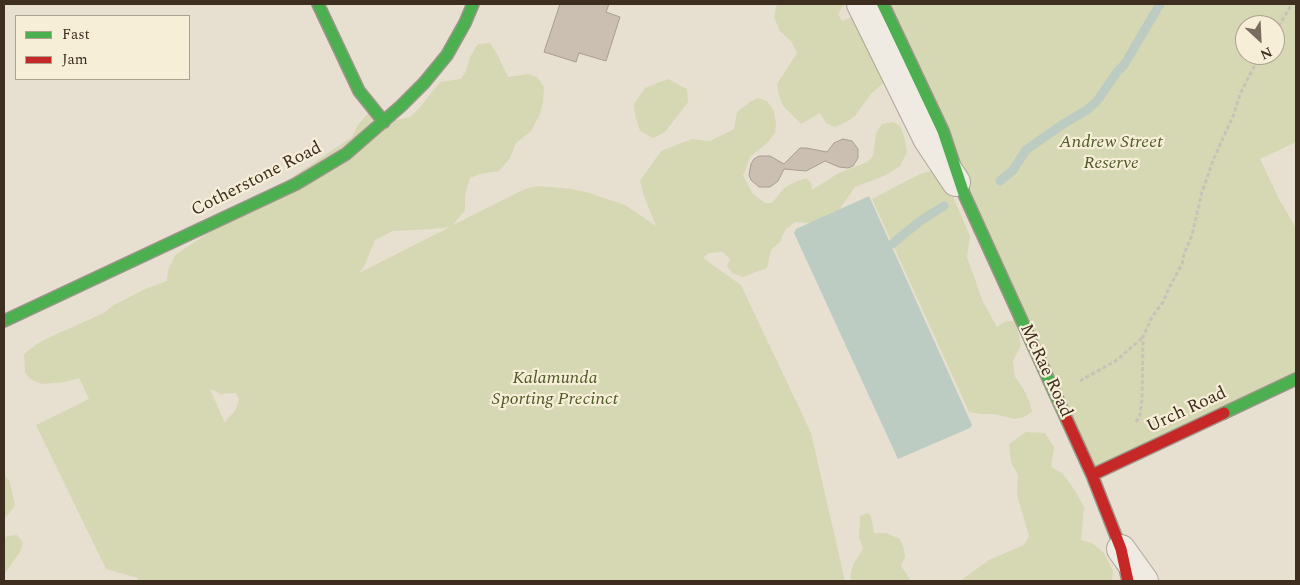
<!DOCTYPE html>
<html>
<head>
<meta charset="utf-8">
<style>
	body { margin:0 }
	#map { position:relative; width:1300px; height:585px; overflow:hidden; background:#e7e0d1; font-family:Spectral,serif }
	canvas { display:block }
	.frame { position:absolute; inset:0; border:5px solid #3d2e20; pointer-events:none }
	.legend { position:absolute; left:15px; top:15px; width:175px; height:65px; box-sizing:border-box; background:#f7eed8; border:1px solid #ada18e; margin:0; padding:6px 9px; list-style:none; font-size:15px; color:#3d2e20 }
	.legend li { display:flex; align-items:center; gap:10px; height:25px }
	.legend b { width:25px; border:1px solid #ada18e }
	.north { position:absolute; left:1235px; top:15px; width:50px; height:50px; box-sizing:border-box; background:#f7eed8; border:1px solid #ada18e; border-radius:50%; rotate:155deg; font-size:14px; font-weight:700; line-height:20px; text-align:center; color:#3d2e20 }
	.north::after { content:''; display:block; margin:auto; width:18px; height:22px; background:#786c5e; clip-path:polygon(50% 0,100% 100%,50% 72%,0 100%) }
</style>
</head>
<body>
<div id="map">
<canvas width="1300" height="585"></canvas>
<div class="frame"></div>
<ul class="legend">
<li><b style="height:6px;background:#4caf50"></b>Fast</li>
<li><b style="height:6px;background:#c62828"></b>Jam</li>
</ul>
<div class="north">N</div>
</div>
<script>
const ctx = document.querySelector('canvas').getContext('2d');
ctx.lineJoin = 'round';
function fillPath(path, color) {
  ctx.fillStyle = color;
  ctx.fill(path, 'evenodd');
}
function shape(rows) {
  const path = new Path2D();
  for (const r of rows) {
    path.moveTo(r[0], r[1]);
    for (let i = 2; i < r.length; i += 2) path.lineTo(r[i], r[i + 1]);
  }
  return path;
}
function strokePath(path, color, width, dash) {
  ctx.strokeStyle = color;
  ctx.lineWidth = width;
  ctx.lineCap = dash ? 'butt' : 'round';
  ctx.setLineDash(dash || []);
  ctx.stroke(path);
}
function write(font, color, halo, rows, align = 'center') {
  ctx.font = font + ' Spectral,serif';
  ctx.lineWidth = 4.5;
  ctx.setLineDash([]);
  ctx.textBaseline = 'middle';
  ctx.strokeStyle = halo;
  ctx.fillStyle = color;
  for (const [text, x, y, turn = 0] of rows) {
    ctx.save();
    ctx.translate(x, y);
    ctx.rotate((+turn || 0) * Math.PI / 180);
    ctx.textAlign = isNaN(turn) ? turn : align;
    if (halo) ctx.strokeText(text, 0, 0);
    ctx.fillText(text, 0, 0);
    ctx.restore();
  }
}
const green = shape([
	[777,4,844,4,838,14,842,21,861,14,889,78,871,94,855,116,846,122,835,127,826,123,820,113,801,124,783,106,779,96,777,84,797,53,791,41,780,31,774,17],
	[883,4,1296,4,1296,142,1260,159,1279,199,1296,228,1296,379,1092,475],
	[1245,25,1275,25,1275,55,1245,55],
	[490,43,497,54,508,77,528,74,537,77,544,87,543,102,540,114,531,131,516,143,510,158,499,171,480,174,470,178,465,195,465,210,453,225,525,189,538,186,572,189,589,193,625,205,656,226,644,196,640,181,661,151,692,139,710,141,734,129,737,112,750,102,758,98,767,101,773,109,776,122,775,133,767,143,750,157,743,176,753,194,765,203,772,203,784,188,795,182,806,178,811,183,812,190,837,174,867,162,873,156,876,133,882,124,893,122,900,126,904,136,907,152,900,166,886,175,855,187,833,219,809,223,795,222,786,229,782,236,781,241,771,250,767,268,743,277,732,273,727,266,730,259,723,252,709,253,703,258,741,285,811,433,845,581,137,581,138,578,106,569,36,425,89,399,79,378,65,382,42,384,32,380,25,373,24,354,37,344,52,336,104,313,112,306,145,289,167,281,168,270,175,255,352,137,358,125,372,109,396,120,410,117,420,107,440,82,461,79,466,71,470,57,478,44],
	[450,227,359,273,364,267,375,240,393,231,432,229],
	[210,389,221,394,236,393,239,400,235,411,228,418,225,423],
	[668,79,687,89,688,102,665,132,653,138,640,131,635,115,634,104,645,88],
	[933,170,944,176,970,236,967,257,983,302,997,327,1006,321,1016,321,1021,345,1013,361,1015,377,1024,390,1030,403,1032,412,1024,417,1014,419,994,414,982,414,969,412,872,199,920,174],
	[1026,432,1045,433,1054,447,1051,467,1062,473,1074,489,1084,507,1081,540,1092,543,1104,553,1113,571,1112,581,960,581,989,560,1024,545,1029,536,1017,495,1018,475,1011,462,1009,444],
	[4,474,10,482,15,506,4,519],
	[868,513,871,516,874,533,886,533,900,539,904,549,905,557,901,566,911,581,852,581,850,577,853,565,863,548,859,538,860,516],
	[17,535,23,542,21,550,4,575,4,541,7,536]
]);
const water = shape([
	[869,196,972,425,970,428,898,459,794,233,796,229]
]);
const stream = shape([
	[1000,181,1013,170,1026,150,1063,124,1087,110,1097,101,1117,72,1124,65,1160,4],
	[892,244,920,221,944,206]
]);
const building = shape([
	[560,4,609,4,606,12,620,17,606,61,579,53,576,62,544,52,560,4],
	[843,139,852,141,858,149,858,158,853,166,848,168,839,167,825,161,806,171,784,169,778,181,770,187,759,187,751,180,749,175,751,164,754,159,759,156,770,156,784,164,800,148,806,148,827,152,834,143,843,139]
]);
const path = shape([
	[1275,32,1292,4],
	[1080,381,1117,360,1143,337],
	[1136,422,1140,415,1142,400,1143,337,1152,317,1163,302,1169,288,1182,264,1184,254,1192,235,1202,192,1214,158,1234,114,1240,94,1260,55]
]);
const street = shape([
	[861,4,928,140,956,182],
	[1121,549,1144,581]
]);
const fast = shape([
	[318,4,359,91,384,122],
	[883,4,943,131,964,194,1067,420],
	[4,321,296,184,346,154,401,106,424,83,447,55,465,23,473,4],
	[1224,413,1296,379]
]);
const jam = shape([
	[1067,420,1092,475,1121,549,1128,581],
	[1092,475,1224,413]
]);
const parkNames = [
	["Andrew Street",1111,143],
	["Reserve",1111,164],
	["Kalamunda",555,379],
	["Sporting Precinct",555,400]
];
const streetNames = [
	["Cotherstone Road",257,180,-27],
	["McRae Road",1045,371,65],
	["Urch Road",1187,411,-25]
];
fillPath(green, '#d6d7b3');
fillPath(water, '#bcccc2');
strokePath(stream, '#bcccc2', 9);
fillPath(building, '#cbbfb2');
strokePath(building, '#a89c90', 1);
strokePath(street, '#ada599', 30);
strokePath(fast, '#9c958a', 14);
strokePath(jam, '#9c958a', 14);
strokePath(path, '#c8c2b9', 3, [4, 2.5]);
strokePath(street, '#efebe3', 28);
strokePath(fast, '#4caf50', 11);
strokePath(jam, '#c62828', 11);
write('italic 18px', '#4d5a26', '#f7eed8', parkNames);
write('18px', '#3d2e20', '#f7eed8', streetNames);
</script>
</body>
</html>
